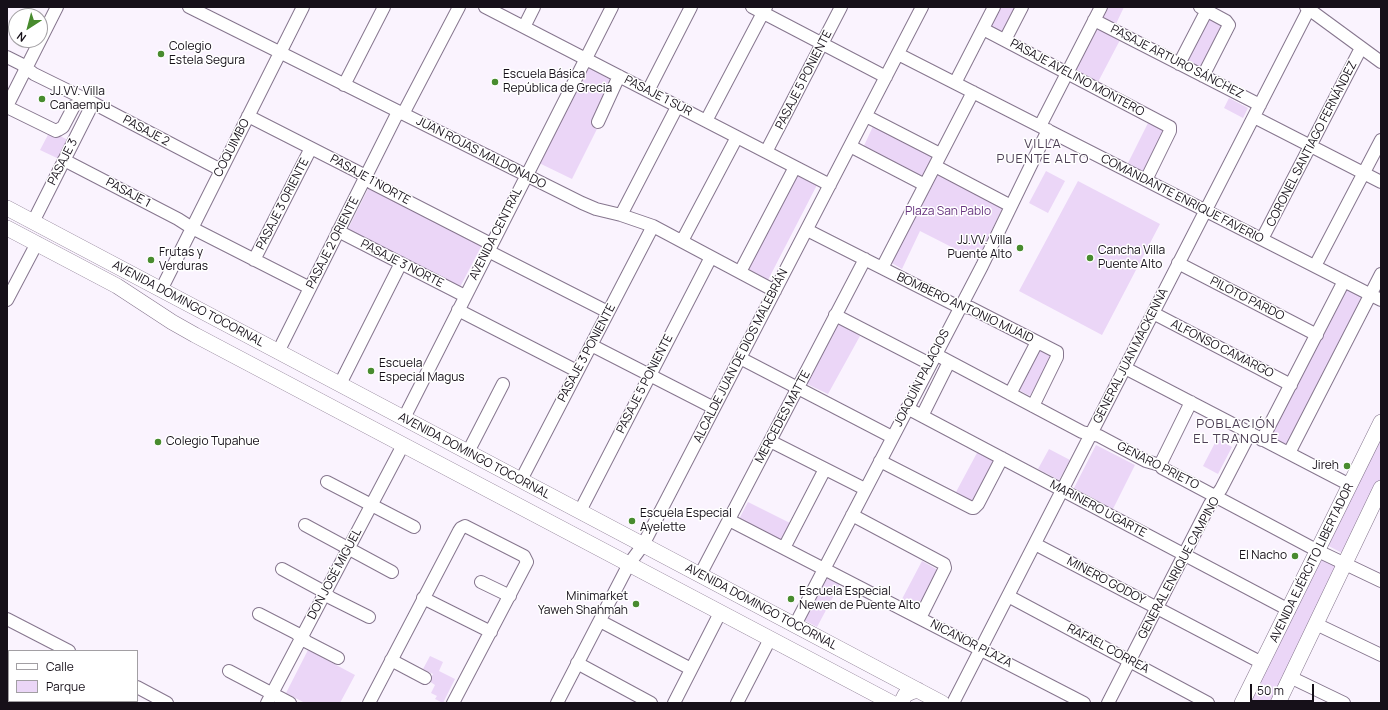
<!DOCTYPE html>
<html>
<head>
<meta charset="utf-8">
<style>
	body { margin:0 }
	#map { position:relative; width:1388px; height:710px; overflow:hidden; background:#faf3fe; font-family:Manrope,sans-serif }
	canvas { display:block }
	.frame { position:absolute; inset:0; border:8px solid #161019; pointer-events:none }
	.legend { position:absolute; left:8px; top:650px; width:130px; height:52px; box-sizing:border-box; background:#fff; border:1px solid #a29fa3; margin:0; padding:5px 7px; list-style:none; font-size:12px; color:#161019 }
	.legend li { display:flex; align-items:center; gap:8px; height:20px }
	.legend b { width:20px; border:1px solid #a29fa3 }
	.north { position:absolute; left:8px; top:8px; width:40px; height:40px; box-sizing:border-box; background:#fff; border:1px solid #a29fa3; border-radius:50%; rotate:216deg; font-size:11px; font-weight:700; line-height:16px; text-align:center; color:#161019 }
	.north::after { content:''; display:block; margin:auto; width:14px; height:18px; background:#488b2e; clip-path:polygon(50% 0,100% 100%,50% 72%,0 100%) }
	.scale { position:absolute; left:1250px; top:684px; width:64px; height:18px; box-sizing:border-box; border:2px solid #161019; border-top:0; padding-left:5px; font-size:12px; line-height:14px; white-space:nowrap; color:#161019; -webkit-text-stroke:3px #fff; paint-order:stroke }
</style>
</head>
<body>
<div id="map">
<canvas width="1388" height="710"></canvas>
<div class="frame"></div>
<ul class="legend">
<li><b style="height:5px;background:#fff"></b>Calle</li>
<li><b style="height:11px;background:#ebd6f7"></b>Parque</li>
</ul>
<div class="north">N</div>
<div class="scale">50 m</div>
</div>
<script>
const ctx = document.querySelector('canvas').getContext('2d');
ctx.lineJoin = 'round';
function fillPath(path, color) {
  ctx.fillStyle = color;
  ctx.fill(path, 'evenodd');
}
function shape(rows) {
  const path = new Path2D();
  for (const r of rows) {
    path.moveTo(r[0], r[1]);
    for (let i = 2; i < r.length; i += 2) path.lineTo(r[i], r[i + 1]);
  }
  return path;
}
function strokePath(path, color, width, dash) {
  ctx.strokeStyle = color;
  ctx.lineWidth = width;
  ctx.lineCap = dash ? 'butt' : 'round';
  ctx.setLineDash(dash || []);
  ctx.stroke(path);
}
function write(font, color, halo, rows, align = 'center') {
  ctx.font = font + ' Manrope,sans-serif';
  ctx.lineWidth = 3;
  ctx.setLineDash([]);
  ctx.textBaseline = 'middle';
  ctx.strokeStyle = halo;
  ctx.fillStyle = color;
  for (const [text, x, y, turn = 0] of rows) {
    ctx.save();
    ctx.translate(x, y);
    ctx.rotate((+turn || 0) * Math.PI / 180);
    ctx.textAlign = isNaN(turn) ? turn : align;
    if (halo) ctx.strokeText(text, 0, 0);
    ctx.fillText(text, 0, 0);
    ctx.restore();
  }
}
const green = shape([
	[999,7,1017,7,1005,33,990,26],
	[1106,7,1124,7,1115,26,1100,18],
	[1208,16,1226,26,1202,72,1186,62],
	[1096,28,1120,40,1098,82,1073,70],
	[590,66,614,78,593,127,597,129,572,179,539,163],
	[1229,98,1248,108,1243,118,1224,108],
	[1149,121,1167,131,1146,173,1128,163],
	[875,122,936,154,929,167,1003,207,977,260,920,231,902,269,890,262,928,184,862,150],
	[50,131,68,140,59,159,40,150],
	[1046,171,1065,181,1048,213,1029,203],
	[796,172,818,183,768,280,745,267],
	[1078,181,1160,224,1102,335,1019,291],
	[370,185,483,243,459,289,347,231],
	[1348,288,1365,297,1289,447,1268,437,1343,289],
	[838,322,860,336,828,394,805,383],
	[1039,348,1052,355,1030,396,1017,389],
	[1381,430,1381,479,1344,554,1325,544],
	[1217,439,1232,447,1218,474,1203,466],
	[1096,445,1135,465,1113,509,1074,488],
	[1049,449,1070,460,1059,480,1038,469],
	[978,451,996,460,974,503,956,492],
	[748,502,790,523,780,541,739,519],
	[1319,557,1339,565,1273,703,1248,703],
	[922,561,938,570,918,608,902,599],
	[827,577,840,584,817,627,804,620],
	[308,650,355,675,340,703,305,703,286,693],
	[430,656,443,662,439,671,455,679,443,703,435,699,437,696,431,693,435,685,429,681,433,674,423,669]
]);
const minor = shape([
	[189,7,582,203,596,209,621,215,653,226,775,291],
	[485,7,830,185],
	[752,7,886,77],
	[1200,7,1226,21,1229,25,1203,76],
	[1306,7,1381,62],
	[1094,20,1260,105],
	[524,27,534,7],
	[983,29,1170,127,1170,131,1146,180],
	[1005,40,1022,7],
	[898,54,1381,300],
	[7,57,21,64,34,74,93,103,221,170],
	[1179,64,1207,10],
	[955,83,994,7],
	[344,85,384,7],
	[648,91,691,7],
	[7,106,57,7],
	[7,107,56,131,58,130,63,127,74,106],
	[403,114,459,7],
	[248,116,360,173,372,183,491,244],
	[866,116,940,154],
	[1254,117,1381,182],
	[706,121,766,7],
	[598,122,619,76],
	[1040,126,1101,7],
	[850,146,925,185],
	[766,152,841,7],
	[64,160,178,219,192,228,310,288],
	[935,166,1011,206],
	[621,215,677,107],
	[33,222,93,103],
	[807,230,959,307,965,307,971,308,1057,352,1057,357,1033,406],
	[338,231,465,296],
	[1262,239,1361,48],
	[682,241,737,137],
	[488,251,608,312],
	[254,260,311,148],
	[1178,263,1317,335],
	[1315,266,1381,140],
	[882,268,973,92],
	[740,272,795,167],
	[161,290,303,7],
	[7,300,37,243],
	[458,310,577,371],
	[1153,313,1291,385],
	[835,315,930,364],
	[591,345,714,408],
	[278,352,398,112],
	[935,354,1082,432,1099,436,1146,461,1160,465,1162,468,1318,551,1381,581],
	[740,358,892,437],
	[1125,368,1350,485],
	[340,384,401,263],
	[1010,394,1037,342],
	[907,408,1289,610],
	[922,416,949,362],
	[404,418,612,7],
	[1262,440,1344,281],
	[770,441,865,489],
	[468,452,503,384],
	[1289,453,1381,274],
	[880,461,972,508,974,508,978,504,1002,458],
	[1160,465,1191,402],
	[521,480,653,226],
	[327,482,414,527],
	[580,511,711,257],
	[852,515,944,564,945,568,920,618],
	[729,520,1084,703],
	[305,525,392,572],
	[1035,544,1262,663],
	[784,548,825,469],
	[282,569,319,589,331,598,369,617],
	[700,575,865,259],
	[481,582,510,596],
	[1008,596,1208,703],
	[423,598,491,632],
	[259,614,296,633,307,642,338,658],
	[7,619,69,651],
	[600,621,691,669],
	[1316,624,1381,655],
	[795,625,982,266,1048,130],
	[391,660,425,678],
	[577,663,651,703],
	[229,671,290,703],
	[1290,677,1344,703],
	[137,687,167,703],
	[7,690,9,691],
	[28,701,30,702],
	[86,703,87,701],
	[267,703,403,445],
	[369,703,459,531,461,528,465,526,524,556,527,562,453,703],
	[557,703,629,564,643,545,922,7],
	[674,703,720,613],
	[737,703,770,639],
	[953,703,1309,9],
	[1108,703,1210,504,1221,489,1250,433]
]);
const major = shape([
	[7,208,942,703],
	[7,228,117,286,172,322,195,335,892,703],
	[901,703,905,695,911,692,918,690],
	[1242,703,1381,422],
	[1278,703,1381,488]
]);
const markers = [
	[161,54,4,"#488b2e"],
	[495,82,4,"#488b2e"],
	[42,99,4,"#488b2e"],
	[1020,248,4,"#488b2e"],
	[1090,258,4,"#488b2e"],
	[151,260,4,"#488b2e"],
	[371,371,4,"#488b2e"],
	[158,442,4,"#488b2e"],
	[1347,466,4,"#488b2e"],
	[632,521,4,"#488b2e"],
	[1295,556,4,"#488b2e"],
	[791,599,4,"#488b2e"],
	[636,604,4,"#488b2e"]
];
const poiNames = [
	["Colegio",169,47],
	["Estela Segura",169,61],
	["Escuela Básica",503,75],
	["República de Grecia",503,89],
	["JJ.VV. Villa",50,92],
	["Canaempu",50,106],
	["JJ.VV. Villa",1012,241,"right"],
	["Puente Alto",1012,255,"right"],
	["Cancha Villa",1098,251],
	["Puente Alto",1098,265],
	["Frutas y",159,253],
	["Verduras",159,267],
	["Escuela",379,364],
	["Especial Magus",379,378],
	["Colegio Tupahue",166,442],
	["Jireh",1339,466,"right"],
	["Escuela Especial",640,514],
	["Ayelette",640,528],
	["El Nacho",1287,556,"right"],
	["Escuela Especial",799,592],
	["Newen de Puente Alto",799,606],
	["Minimarket",628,597,"right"],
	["Yaweh Shahmah",628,611,"right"]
];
const streetNames = [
	["PASAJE ARTURO SÁNCHEZ",1177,62,27],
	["PASAJE AVELINO MONTERO",1077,78,28],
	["PASAJE 5 PONIENTE",804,80,-63],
	["PASAJE 1 SUR",658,96,27],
	["PASAJE 2",146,131,28],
	["CORONEL SANTIAGO FERNÁNDEZ",1312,144,-63],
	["COQUIMBO",232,148,-63],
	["JUAN ROJAS MALDONADO",481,153,27],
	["PASAJE 3",63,162,-63],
	["PASAJE 1 NORTE",370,180,29],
	["PASAJE 1",128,193,28],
	["COMANDANTE ENRIQUE FAVERIO",1182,199,27],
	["PASAJE 3 ORIENTE",283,204,-63],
	["AVENIDA CENTRAL",496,234,-63],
	["PASAJE 2 ORIENTE",333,243,-63],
	["PASAJE 3 NORTE",402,264,27],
	["PILOTO PARDO",1247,299,27],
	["AVENIDA DOMINGO TOCORNAL",188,304,28],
	["BOMBERO ANTONIO MUAID",965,308,25],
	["ALFONSO CAMARGO",1222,349,27],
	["PASAJE 3 PONIENTE",587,353,-62],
	["ALCALDE JUAN DE DIOS MALEBRÁN",741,356,-63],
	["GENERAL JUAN MACKENNA",1131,356,-63],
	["JOAQUÍN PALACIOS",922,378,-63],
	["PASAJE 5 PONIENTE",645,384,-63],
	["MERCEDES MATTE",783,417,-62],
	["AVENIDA DOMINGO TOCORNAL",474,456,28],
	["GENARO PRIETO",1158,466,27],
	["MARINERO UGARTE",1098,509,28],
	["AVENIDA EJÉRCITO LIBERTADOR",1312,563,-64],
	["GENERAL ENRIQUE CAMPINO",1179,568,-62],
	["DON JOSÉ MIGUEL",335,574,-62],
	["MINERO GODOY",1106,581,28],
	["AVENIDA DOMINGO TOCORNAL",761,607,28],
	["NICANOR PLAZA",971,644,27],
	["RAFAEL CORREA",1108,649,28]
];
const parkNames = [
	["Plaza San Pablo",948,212]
];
const neighbourhoodNames = [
	["VILLA",1043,144],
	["PUENTE ALTO",1043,159],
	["POBLACIÓN",1236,424],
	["EL TRANQUE",1236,439]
];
fillPath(green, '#ebd6f7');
strokePath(minor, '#86768e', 14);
strokePath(major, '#86768e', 16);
strokePath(minor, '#fff', 12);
strokePath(major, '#fff', 15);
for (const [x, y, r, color] of markers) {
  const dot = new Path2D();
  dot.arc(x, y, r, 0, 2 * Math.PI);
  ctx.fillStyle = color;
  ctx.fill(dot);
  strokePath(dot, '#fff', 1.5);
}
write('12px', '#161019', '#fff', poiNames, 'left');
write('12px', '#161019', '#fff', streetNames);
write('12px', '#693680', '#fff', parkNames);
ctx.letterSpacing = '1px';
write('13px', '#4c3e54', '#fff', neighbourhoodNames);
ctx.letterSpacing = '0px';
</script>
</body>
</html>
